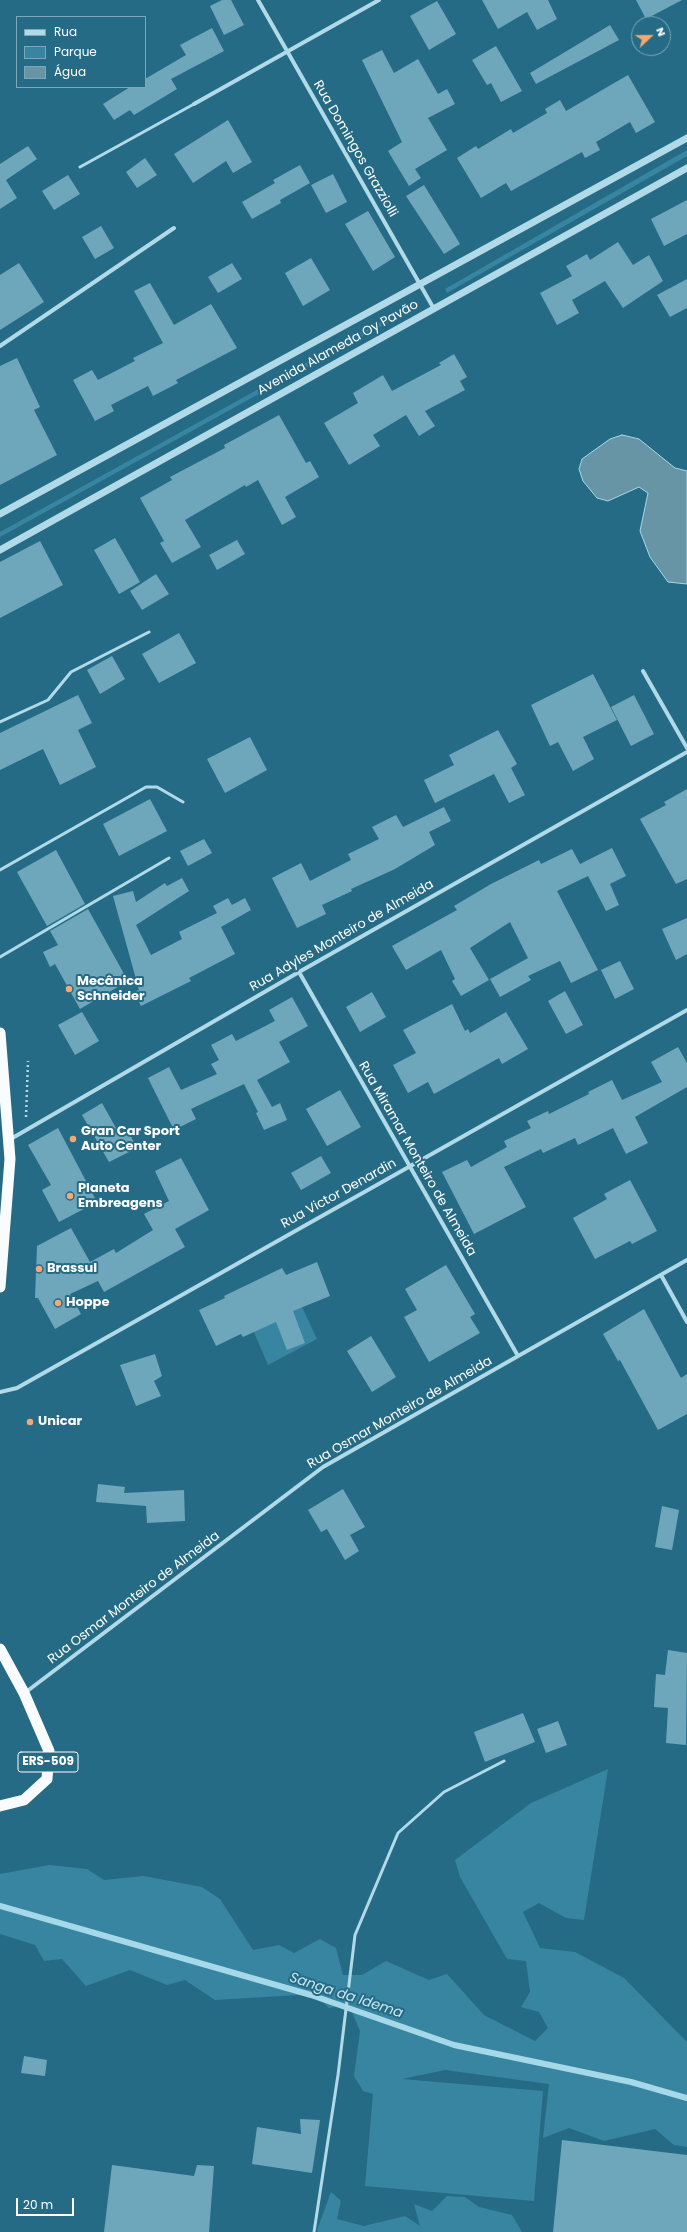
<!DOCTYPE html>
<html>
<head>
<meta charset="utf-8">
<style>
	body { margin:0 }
	#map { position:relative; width:687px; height:2232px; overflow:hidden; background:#266b85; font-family:Poppins,sans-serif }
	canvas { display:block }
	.legend { position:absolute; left:16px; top:16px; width:130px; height:72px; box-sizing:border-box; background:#266b85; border:1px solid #7da6b6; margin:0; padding:5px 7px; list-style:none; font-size:12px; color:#fff }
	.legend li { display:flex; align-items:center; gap:8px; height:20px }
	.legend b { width:20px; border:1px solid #7da6b6 }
	.north { position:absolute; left:631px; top:16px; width:40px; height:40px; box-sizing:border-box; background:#266b85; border:1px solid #7da6b6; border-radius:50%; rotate:68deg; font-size:11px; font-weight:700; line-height:16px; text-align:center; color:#fff }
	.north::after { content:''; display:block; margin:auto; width:14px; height:18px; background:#f1a975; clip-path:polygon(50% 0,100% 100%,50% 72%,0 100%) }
	.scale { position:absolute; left:16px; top:2198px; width:58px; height:18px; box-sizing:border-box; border:2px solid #fff; border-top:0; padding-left:5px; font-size:12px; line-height:14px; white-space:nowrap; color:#fff; -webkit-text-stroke:3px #266b85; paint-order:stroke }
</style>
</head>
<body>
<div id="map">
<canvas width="687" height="2232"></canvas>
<ul class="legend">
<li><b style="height:5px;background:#b0dae8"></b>Rua</li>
<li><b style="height:11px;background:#3785a1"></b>Parque</li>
<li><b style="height:11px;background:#6795a6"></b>Água</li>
</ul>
<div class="north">N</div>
<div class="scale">20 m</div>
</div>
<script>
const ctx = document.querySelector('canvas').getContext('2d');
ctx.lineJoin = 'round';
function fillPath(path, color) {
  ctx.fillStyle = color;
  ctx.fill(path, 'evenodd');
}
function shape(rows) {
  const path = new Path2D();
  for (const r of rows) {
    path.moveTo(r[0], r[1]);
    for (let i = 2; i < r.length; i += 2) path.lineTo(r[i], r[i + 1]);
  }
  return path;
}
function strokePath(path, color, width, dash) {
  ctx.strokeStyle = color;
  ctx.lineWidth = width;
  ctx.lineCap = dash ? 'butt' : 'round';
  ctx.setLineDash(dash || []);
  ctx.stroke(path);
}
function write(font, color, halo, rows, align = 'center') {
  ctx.font = font + ' Poppins,sans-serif';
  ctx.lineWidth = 4;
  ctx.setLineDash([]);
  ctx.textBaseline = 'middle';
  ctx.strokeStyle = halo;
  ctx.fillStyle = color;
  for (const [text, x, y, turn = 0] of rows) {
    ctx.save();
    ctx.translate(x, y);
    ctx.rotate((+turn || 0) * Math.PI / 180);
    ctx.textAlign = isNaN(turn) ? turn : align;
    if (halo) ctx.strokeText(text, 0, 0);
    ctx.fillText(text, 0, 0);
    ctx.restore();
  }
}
const green = shape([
	[687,150,687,156,447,293,445,289],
	[416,302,418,306,0,537,0,532],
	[288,1277,317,1339,268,1365,241,1302],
	[608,1769,584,1920,566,1918,539,1903,523,1912,540,1948,575,1952,624,1978,687,2042,687,2147,674,2145,655,2129,604,2141,569,2128,543,2138,549,2084,445,2070,402,2079,543,2091,534,2201,365,2186,373,2094,363,2091,354,2076,360,2031,349,2005,329,2008,315,1994,215,2000,185,1980,167,1985,130,1970,86,1986,62,1959,44,1961,35,1945,0,1934,0,1874,49,1865,87,1869,104,1880,144,1876,202,1887,220,1899,253,1950,279,1945,294,1953,320,1939,336,1948,343,1975,362,1975,386,1961,429,1980,447,1974,484,2015,535,2041,548,2028,539,2012,521,2007,530,1992,526,1961,507,1959,460,1877,455,1860,531,1803],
	[331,2192,341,2201,337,2219,364,2226,405,2216,420,2226,414,2204,432,2211,447,2196,465,2197,479,2207,512,2215,522,2232,318,2232,317,2230]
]);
const water = shape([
	[622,435,639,439,675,468,687,471,687,584,668,582,650,557,640,531,648,493,639,487,608,501,597,498,583,481,579,469,582,459,610,439,622,435]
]);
const stream = shape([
	[0,1906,311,1995,454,2045,631,2082,687,2098]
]);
const building = shape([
	[222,0,231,0,244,25,224,35,210,6],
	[482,0,548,0,557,19,537,30,527,12,498,29],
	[636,0,682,0,646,19],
	[437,1,456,34,429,50,410,16],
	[610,25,619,40,536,84,530,73],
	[212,28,224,51,171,79,177,89,134,115,130,110,114,120,103,104,130,87,145,87,145,79,186,55,180,45],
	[496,46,522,91,501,102,491,83,487,85,472,60],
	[382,50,394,73,418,59,438,94,447,89,455,104,428,118,447,150,415,169,421,178,409,186,388,151,402,142,362,60],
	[628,75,655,122,636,133,630,122,596,142,600,150,585,158,582,152,511,191,506,183,481,198,457,158,476,146,478,149,511,129,513,133,547,113,545,109,560,100,566,111],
	[228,120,252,162,233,173,226,161,193,183,174,154],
	[28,146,37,159,6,180,17,198,0,209,0,164],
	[145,158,157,175,137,188,126,172],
	[300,165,310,183,280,200,281,203,252,219,242,202,275,183,273,180],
	[333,174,347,202,326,213,311,185],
	[68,175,80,194,54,210,42,191],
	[424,185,460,244,444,254,406,196],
	[687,200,687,234,664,246,651,219],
	[368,211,395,257,373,271,345,224],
	[101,226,114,248,95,259,82,237],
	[618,242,633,265,649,255,663,281,623,308,605,281,572,300,579,313,557,325,540,293,572,276,566,266,587,254,590,260],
	[311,258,330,290,303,306,285,273],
	[19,263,44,302,0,330,0,275],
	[232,263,242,279,218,293,208,277],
	[687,279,687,308,670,317,657,295],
	[150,283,174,325,211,304,237,348,176,380,178,383,153,396,148,386,111,405,114,411,95,421,73,380,92,370,98,380,135,361,133,358,163,343,134,291],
	[454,354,467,377,460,381,465,390,425,411,435,426,419,436,406,415,373,435,380,446,349,465,324,423,358,403,353,393,383,375,392,391,441,365,439,363],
	[17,358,40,407,34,410,57,455,0,485,0,366],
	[279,415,306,463,310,461,319,477,285,497,296,517,282,525,258,480,246,487,245,485,185,520,201,547,172,563,160,543,164,541,140,498,172,480,170,477,225,448,224,445],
	[115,538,140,582,119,594,94,550],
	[237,540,245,554,217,570,209,555],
	[40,541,63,585,0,618,0,562],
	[156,574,169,594,142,610,130,591],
	[179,633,196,663,159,683,142,654],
	[112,656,125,679,100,694,87,670],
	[593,674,617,720,583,737,594,759,573,771,558,742,550,746,531,705],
	[78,695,92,723,78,730,96,767,60,785,43,749,0,770,0,733],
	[634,695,654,734,631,746,611,707],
	[498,730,517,764,511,768,525,795,509,803,494,774,435,803,424,780,454,765,449,755],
	[250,737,267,770,225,793,207,759],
	[687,789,687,879,676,884,640,819,666,805,664,802],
	[150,799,167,831,119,856,103,824],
	[444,807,451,821,429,832,435,845,395,869,351,889,352,891,322,905,326,914,297,928,272,878,301,863,310,881,351,860,348,854,379,839,372,827,396,815,403,827],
	[204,839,212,853,188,866,180,851],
	[612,848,626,876,610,884,619,905,606,911,588,876,557,891,598,970,571,983,560,961,528,976,531,980,500,997,490,979,528,958,510,922,470,948,489,980,461,996,452,981,455,979,441,950,406,970,392,946,457,910,454,906,491,884,539,860,541,864,572,849,580,864],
	[56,850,85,904,47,926,17,872],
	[182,878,189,891,136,925,151,955,182,939,179,932,217,913,213,906,228,898,232,905,245,898,251,910,221,927,235,954,189,978,191,981,141,1006,134,992,139,990,113,896,133,891,136,902,165,883,167,886],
	[88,909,128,981,80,1009,55,964,50,967,43,952,58,945,50,931],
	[687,918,687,954,676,960,662,929],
	[620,961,634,989,615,999,601,970],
	[565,991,583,1025,566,1034,548,1001],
	[372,992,386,1017,360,1032,346,1007],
	[292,997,308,1026,279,1042,290,1062,257,1080,272,1107,280,1103,287,1120,264,1130,256,1113,258,1112,244,1084,191,1109,196,1119,174,1130,148,1078,169,1067,181,1090,217,1074,211,1064,219,1060,211,1045,232,1034,236,1041,275,1021,269,1010],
	[452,1004,465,1031,468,1029,470,1033,506,1012,528,1049,502,1064,499,1058,434,1094,428,1082,408,1093,393,1065,416,1053,403,1030],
	[82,1012,99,1041,75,1055,58,1025],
	[678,1047,687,1063,687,1087,635,1117,648,1143,626,1154,613,1128,578,1145,575,1138,543,1153,541,1149,504,1167,526,1207,474,1234,442,1172,467,1160,471,1167,507,1147,504,1141,531,1128,527,1121,548,1111,549,1114,589,1094,588,1092,612,1080,622,1100,662,1082,651,1062],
	[340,1090,361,1127,327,1146,306,1109],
	[102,1103,121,1137,129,1133,137,1148,109,1162,82,1115],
	[58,1128,97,1202,59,1222,42,1190,51,1185,28,1145],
	[321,1156,331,1173,301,1190,291,1173],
	[181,1158,209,1210,175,1229,185,1247,104,1292,98,1281,70,1294,81,1314,55,1329,38,1298,35,1298,37,1246,71,1228,90,1262,114,1249,116,1253,153,1230,144,1214,169,1201,155,1171],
	[630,1180,657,1231,632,1244,630,1241,595,1259,573,1218,607,1199,604,1194],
	[317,1262,330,1296,293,1311,305,1343,287,1350,276,1322,243,1337,241,1334,216,1346,199,1310,225,1298,224,1296,282,1268,286,1275],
	[446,1265,475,1314,470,1317,480,1333,429,1362,404,1317,417,1310,405,1289],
	[644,1309,681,1378,687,1374,687,1414,658,1430,620,1360,618,1361,603,1334],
	[371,1336,396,1377,372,1392,347,1351],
	[155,1354,162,1376,154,1381,161,1396,136,1406,120,1365],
	[98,1484,125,1487,124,1493,184,1490,185,1521,147,1523,146,1506,96,1502],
	[343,1489,365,1527,350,1535,359,1551,345,1560,327,1529,321,1532,308,1510],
	[662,1506,679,1510,672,1550,655,1547],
	[668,1650,687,1653,686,1745,666,1743,668,1708,654,1707,656,1674,665,1675],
	[523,1713,535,1742,485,1762,474,1732],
	[558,1721,567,1745,546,1753,537,1729],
	[24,2056,47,2060,45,2076,21,2073],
	[300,2119,320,2120,312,2173,252,2164,257,2127,301,2134],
	[562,2140,687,2155,687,2232,553,2232],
	[112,2165,194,2176,197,2165,214,2166,209,2232,104,2232]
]);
const path = shape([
	[26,1117,28,1061]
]);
const service = shape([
	[80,167,194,104],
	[0,722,48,700,71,672,149,632],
	[0,870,146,787,157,787,183,802],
	[0,957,169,858],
	[314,2232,338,2075,355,1935,398,1833,444,1792,504,1761]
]);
const minor = shape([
	[258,0,434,309],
	[194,104,379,0],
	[0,346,174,228],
	[643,671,687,748],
	[299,972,518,1356],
	[9,1140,299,972,687,752],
	[661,1275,687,1322],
	[0,1392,17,1388,687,1010],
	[26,1692,323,1467,687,1260]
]);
const tertiary = shape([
	[0,514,687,138],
	[0,550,687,168]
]);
const trunk = shape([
	[0,1033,10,1159,0,1287],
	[0,1649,24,1693,49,1751,47,1779,24,1800,0,1806]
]);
const markers = [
	[69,989,4,"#f1a975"],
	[73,1139,4,"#f1a975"],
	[70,1196,4,"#f1a975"],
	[39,1269,4,"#f1a975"],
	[58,1303,4,"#f1a975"],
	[30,1422,4,"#f1a975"]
];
const shields = [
	[48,1762,60]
];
const shieldNames = [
	["ERS-509",48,1762]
];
const streetNames = [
	["Rua Domingos Grazziolli",355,149,60],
	["Avenida Alameda Oy Pavão",338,348,-29],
	["Rua Adyles Monteiro de Almeida",342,936,-30],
	["Rua Miramar Monteiro de Almeida",417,1159,60],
	["Rua Victor Denardin",339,1194,-29],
	["Rua Osmar Monteiro de Almeida",400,1413,-30],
	["Rua Osmar Monteiro de Almeida",134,1598,-37]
];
const poiNames = [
	["Mecânica",77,982],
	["Schneider",77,997],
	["Gran Car Sport",81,1132],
	["Auto Center",81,1147],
	["Planeta",78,1189],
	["Embreagens",78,1204],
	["Brassul",47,1269],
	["Hoppe",66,1303],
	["Unicar",38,1422]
];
const waterNames = [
	["Sanga da Idema",346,1996,18]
];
fillPath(green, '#3785a1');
fillPath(water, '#6795a6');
strokePath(water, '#a5d8e8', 1);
strokePath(stream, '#a5d8e8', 6);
fillPath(building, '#6ea7bc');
strokePath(path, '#b0dae8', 2.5, [2, 3]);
strokePath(service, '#b0dae8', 3);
strokePath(minor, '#b0dae8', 4);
strokePath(tertiary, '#b0dae8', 7);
strokePath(trunk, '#f8fcfe', 11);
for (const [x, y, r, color] of markers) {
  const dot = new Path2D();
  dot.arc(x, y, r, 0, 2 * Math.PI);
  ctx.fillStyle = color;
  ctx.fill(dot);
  strokePath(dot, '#266b85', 1.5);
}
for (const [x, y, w] of shields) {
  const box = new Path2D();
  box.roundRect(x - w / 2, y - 10, w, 20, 3);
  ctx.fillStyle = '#266b85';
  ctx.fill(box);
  strokePath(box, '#fff', 1);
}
write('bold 12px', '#fff', null, shieldNames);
write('13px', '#fff', '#266b85', streetNames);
write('bold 13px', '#fff', '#266b85', poiNames, 'left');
write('italic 14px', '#c6e6f1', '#266b85', waterNames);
</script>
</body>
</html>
